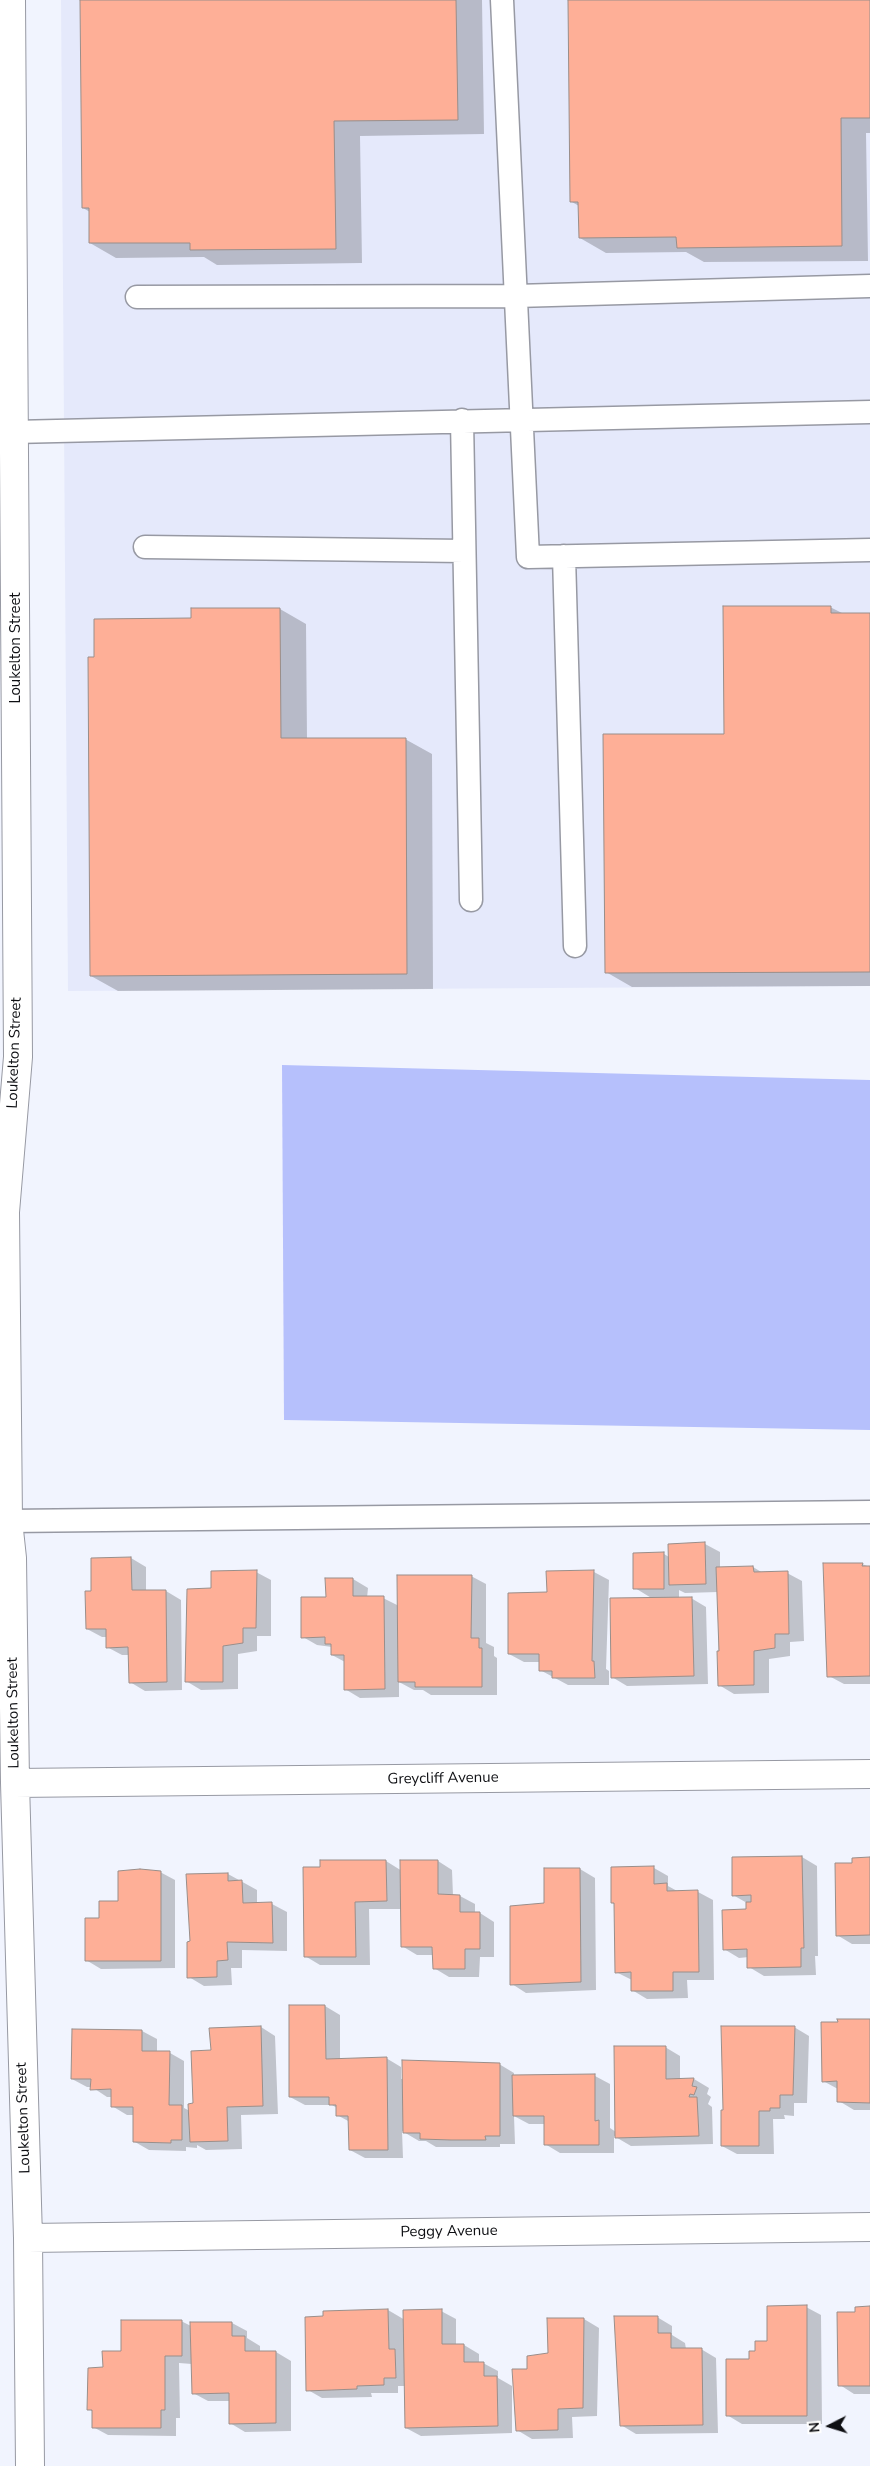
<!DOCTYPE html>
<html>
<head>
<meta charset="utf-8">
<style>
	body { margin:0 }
	#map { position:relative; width:870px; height:2466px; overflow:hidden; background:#f1f4fe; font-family:"Nunito Sans",sans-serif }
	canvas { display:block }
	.north { position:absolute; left:805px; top:2401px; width:50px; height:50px; -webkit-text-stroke:4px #fff; paint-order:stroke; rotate:265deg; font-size:14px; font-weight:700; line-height:20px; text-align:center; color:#0e0f13 }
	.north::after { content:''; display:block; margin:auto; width:18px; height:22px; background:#0e0f13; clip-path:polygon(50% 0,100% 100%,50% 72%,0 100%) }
</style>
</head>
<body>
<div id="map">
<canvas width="870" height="2466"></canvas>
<div class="north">N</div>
</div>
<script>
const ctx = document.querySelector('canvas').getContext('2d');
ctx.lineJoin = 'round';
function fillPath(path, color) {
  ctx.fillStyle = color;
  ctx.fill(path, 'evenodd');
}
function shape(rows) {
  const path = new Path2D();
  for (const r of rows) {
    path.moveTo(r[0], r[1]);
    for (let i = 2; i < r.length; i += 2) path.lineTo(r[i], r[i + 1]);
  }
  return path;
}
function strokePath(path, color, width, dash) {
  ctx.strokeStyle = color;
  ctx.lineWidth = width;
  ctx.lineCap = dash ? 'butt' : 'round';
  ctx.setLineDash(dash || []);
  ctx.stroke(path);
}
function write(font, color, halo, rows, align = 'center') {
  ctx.font = font + ' "Nunito Sans",sans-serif';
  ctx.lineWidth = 4;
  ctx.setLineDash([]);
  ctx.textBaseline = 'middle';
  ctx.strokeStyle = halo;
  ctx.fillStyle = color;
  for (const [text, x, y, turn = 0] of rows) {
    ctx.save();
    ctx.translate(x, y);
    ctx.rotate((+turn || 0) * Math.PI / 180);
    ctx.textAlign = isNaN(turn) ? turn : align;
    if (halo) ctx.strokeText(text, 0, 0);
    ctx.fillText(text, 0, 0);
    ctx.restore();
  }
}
const built = shape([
	[61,0,870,0,870,986,68,991]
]);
const green = shape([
	[282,1065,870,1080,870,1430,284,1420]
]);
const shadow = shape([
	[81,0,482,0,484,134,360,136,362,263,217,265,204,257,116,258,90,243,90,212,83,208],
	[570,0,870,0,870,133,866,133,868,261,704,262,686,252,606,253,580,238,579,206,572,202],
	[830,607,844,614,870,614,870,986,632,987,606,972,726,735],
	[280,609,306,624,307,739,405,739,432,754,433,989,118,991,91,976,192,619,192,610],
	[705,1544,720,1552,720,1568,753,1567,763,1573,787,1573,802,1581,804,1641,790,1642,790,1656,769,1659,769,1693,734,1694,719,1685,718,1592,685,1593,679,1590,679,1598,691,1598,706,1607,708,1684,627,1686,612,1677,653,1599,635,1588,664,1554,669,1557],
	[131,1558,146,1567,146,1592,166,1591,181,1600,182,1690,145,1691,130,1682,130,1655,122,1655,107,1647,107,1637,102,1637,87,1629,92,1592],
	[862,1564,870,1567,870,1684,844,1684,829,1676],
	[256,1572,271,1580,271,1636,257,1636,257,1651,238,1654,238,1689,201,1690,186,1681,212,1590],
	[548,1572,594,1572,609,1580,606,1669,609,1671,609,1685,568,1685,540,1670,540,1662,524,1662,509,1654,548,1594],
	[471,1576,486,1584,486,1643,494,1647,494,1656,497,1658,497,1695,431,1695,423,1690,414,1690,399,1682,399,1697,360,1698,345,1689,345,1662,332,1655,332,1647,317,1645,303,1637,327,1598,353,1579,368,1588,367,1598,383,1598,399,1606],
	[802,1857,817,1866,818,1956,815,1956,816,1975,764,1976,749,1967,749,1957,739,1958,724,1949,747,1911,747,1903,733,1895,733,1859],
	[870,1859,870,1944,852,1944,837,1935,853,1864],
	[386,1861,402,1871,438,1861,452,1870,453,1896,460,1896,475,1904,475,1913,480,1913,494,1922,494,1957,480,1957,479,1977,449,1977,434,1968,434,1955,417,1955,402,1946,402,1909,369,1909,370,1965,320,1965,305,1956],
	[654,1868,668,1876,668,1886,679,1892,698,1892,713,1900,714,1980,687,1980,688,1998,647,1999,632,1990,632,1980,616,1972,615,1904,612,1903],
	[580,1869,595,1878,596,1990,526,1993,512,1984,546,1904],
	[160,1872,175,1880,175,1968,101,1969,86,1960,101,1919],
	[228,1874,257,1890,257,1904,272,1904,287,1912,287,1951,242,1950,242,1968,231,1968,232,1985,204,1986,189,1977,191,1942],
	[325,2006,340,2015,340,2060,386,2058,401,2067,401,2079,499,2064,514,2073,514,2076,595,2076,610,2084,610,2128,616,2132,665,2047,680,2056,680,2080,694,2079,709,2088,707,2094,711,2097,708,2104,712,2107,713,2144,631,2146,614,2136,614,2153,560,2153,545,2144,545,2124,529,2124,514,2116,515,2144,500,2144,500,2147,436,2147,426,2141,419,2141,402,2131,403,2158,365,2158,350,2150,350,2122,337,2115,337,2108,332,2105,305,2105,290,2097],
	[870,2020,870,2110,854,2110,839,2101,838,2089,823,2081],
	[261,2027,275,2036,278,2114,241,2115,242,2149,206,2150,197,2145,197,2148,186,2147,186,2151,149,2150,135,2142,135,2115,127,2115,112,2106,112,2097,107,2097,92,2087,87,2087,72,2079,142,2031,157,2039,157,2052,170,2053,184,2061,184,2108,190,2111,194,2104,212,2051],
	[794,2027,809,2036,807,2103,794,2103,794,2116,784,2115,785,2119,773,2119,774,2154,737,2154,722,2146,724,2111],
	[806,2307,821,2315,822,2424,742,2424,727,2415,750,2360],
	[870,2308,870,2394,854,2394,840,2385,856,2314],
	[388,2310,405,2320,441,2311,456,2319,456,2345,464,2345,479,2354,479,2363,483,2363,498,2371,498,2378,512,2386,512,2433,421,2436,406,2428,406,2386,398,2386,398,2393,371,2393,372,2397,322,2398,308,2390],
	[657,2317,672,2326,672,2335,685,2343,686,2349,701,2349,716,2358,718,2433,636,2434,621,2425],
	[584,2319,599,2328,597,2416,572,2417,573,2438,532,2439,517,2430,528,2370,549,2354],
	[181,2321,191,2326,191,2323,232,2323,247,2331,247,2338,260,2346,260,2352,276,2352,291,2361,291,2431,245,2432,230,2423,230,2401,208,2401,193,2393,192,2364,179,2363,180,2418,176,2418,176,2436,108,2435,93,2427,93,2412,89,2409,104,2369,122,2353]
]);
const building = shape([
	[80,0,456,0,458,120,334,121,336,249,190,250,190,243,89,243,89,208,82,208,80,0],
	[568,0,870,0,870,118,841,118,842,246,677,248,676,237,579,238,578,202,570,202,568,0],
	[723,606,831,606,831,613,870,613,870,972,605,973,603,734,724,734,723,606],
	[191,608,280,608,281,738,406,738,407,974,90,976,88,657,94,657,94,619,191,618,191,608],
	[705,1542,706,1584,669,1585,668,1544,705,1542],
	[664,1552,664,1589,633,1589,633,1553,664,1552],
	[131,1557,132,1590,166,1590,167,1682,129,1683,128,1647,106,1648,106,1629,86,1629,85,1591,91,1591,91,1558,131,1557],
	[823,1563,863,1563,862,1566,870,1566,870,1676,827,1677,823,1563],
	[753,1566,754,1572,788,1571,789,1634,775,1634,775,1648,754,1651,754,1685,718,1686,717,1651,719,1651,716,1567,753,1566],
	[257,1570,256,1628,243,1628,243,1643,223,1646,223,1682,185,1682,187,1589,211,1588,211,1571,257,1570],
	[594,1570,592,1661,594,1661,595,1678,552,1678,552,1671,539,1671,539,1654,508,1654,508,1593,547,1592,546,1571,594,1570],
	[397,1575,472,1575,471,1638,479,1638,479,1648,482,1648,482,1687,415,1687,415,1682,398,1682,397,1575],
	[325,1578,353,1578,353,1596,384,1596,385,1689,344,1690,344,1655,331,1655,331,1644,325,1644,325,1637,301,1638,301,1597,326,1597,325,1578],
	[692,1597,694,1676,611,1678,610,1598,692,1597],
	[802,1856,804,1948,801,1948,801,1967,747,1968,747,1949,723,1950,722,1910,746,1909,746,1902,751,1902,751,1895,732,1896,732,1857,802,1856],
	[870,1857,870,1935,836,1936,835,1863,852,1863,852,1858,870,1857],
	[320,1860,386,1860,387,1901,355,1902,356,1957,304,1957,303,1867,320,1867,320,1860],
	[400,1860,438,1860,438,1894,460,1895,460,1912,480,1912,480,1949,465,1949,465,1969,433,1969,432,1947,401,1947,400,1860],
	[654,1866,654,1884,667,1883,667,1891,698,1890,699,1972,673,1972,673,1991,631,1991,631,1972,615,1973,614,1903,611,1903,611,1867,654,1866],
	[544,1868,580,1868,581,1982,510,1985,510,1906,544,1903,544,1868],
	[140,1869,161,1871,161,1961,85,1961,85,1918,99,1918,99,1901,118,1901,118,1871,140,1869],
	[228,1873,228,1881,242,1880,243,1903,272,1902,273,1943,227,1942,228,1960,217,1961,217,1977,187,1978,187,1942,190,1941,186,1874,228,1873],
	[289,2005,325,2005,326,2059,387,2057,388,2150,349,2150,348,2116,336,2116,336,2105,329,2105,329,2097,289,2097,289,2005],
	[837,2019,870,2019,870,2103,837,2102,837,2081,822,2082,821,2022,838,2022,837,2019],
	[261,2026,263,2106,227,2107,228,2141,190,2142,188,2104,193,2103,191,2051,211,2050,209,2028,261,2026],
	[721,2026,795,2026,793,2095,780,2095,780,2108,770,2108,770,2111,759,2111,759,2146,721,2146,721,2110,723,2110,721,2026],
	[72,2029,142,2030,142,2051,170,2051,169,2105,182,2105,182,2140,171,2140,171,2143,133,2142,133,2107,111,2107,111,2089,90,2090,91,2079,71,2079,72,2029],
	[614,2046,666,2046,666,2079,694,2078,692,2086,697,2087,694,2095,690,2094,689,2097,697,2097,699,2136,615,2138,614,2046],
	[402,2060,500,2063,500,2136,485,2136,486,2140,451,2140,420,2139,420,2133,403,2133,402,2060],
	[595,2074,595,2121,599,2120,599,2145,544,2145,544,2116,513,2116,512,2075,595,2074],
	[807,2305,807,2416,726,2416,726,2359,749,2359,749,2351,755,2351,755,2341,767,2341,767,2306,807,2305],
	[870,2306,870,2386,838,2386,837,2312,855,2312,855,2307,870,2306],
	[388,2309,389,2349,395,2349,396,2378,384,2378,384,2385,357,2386,357,2389,306,2391,305,2317,323,2316,323,2311,388,2309],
	[442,2309,442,2344,464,2344,464,2362,484,2362,484,2376,497,2376,498,2426,405,2428,403,2310,442,2309],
	[614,2316,658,2316,658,2333,671,2333,671,2348,702,2348,703,2425,620,2426,614,2316],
	[547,2318,584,2318,583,2408,558,2409,558,2430,516,2431,512,2369,527,2369,527,2356,548,2353,547,2318],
	[121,2320,182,2320,182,2356,165,2356,165,2410,161,2410,161,2428,92,2428,92,2410,87,2410,88,2368,103,2367,102,2351,121,2351,121,2320],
	[190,2322,232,2322,232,2336,245,2336,245,2351,276,2351,276,2423,229,2424,229,2393,192,2394,190,2322]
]);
const lane = shape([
	[502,0,528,557,870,550],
	[137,297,516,296,870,286],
	[462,420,471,900],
	[14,432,870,412],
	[145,547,464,551],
	[564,556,575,946],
	[8,1521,870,1512]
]);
const street = shape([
	[11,0,18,1057,5,1212,8,1521,12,1558,15,1783,28,2238,30,2466],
	[15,1783,870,1774],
	[28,2238,870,2227]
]);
const streetNames = [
	["Loukelton Street",16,648,-90],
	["Loukelton Street",15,1053,-88],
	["Loukelton Street",14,1713,-91],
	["Greycliff Avenue",443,1779,-1],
	["Loukelton Street",24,2118,-92],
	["Peggy Avenue",449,2232,-1]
];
fillPath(built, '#e5e9fb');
fillPath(green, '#b6c0fc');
fillPath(shadow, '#0003');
fillPath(building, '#feaf97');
strokePath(building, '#998e8a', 1);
strokePath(lane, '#9799a3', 25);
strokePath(street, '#9799a3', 30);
strokePath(lane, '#fff', 22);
strokePath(street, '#fff', 28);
write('15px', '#0e0f13', '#fff', streetNames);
</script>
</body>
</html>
